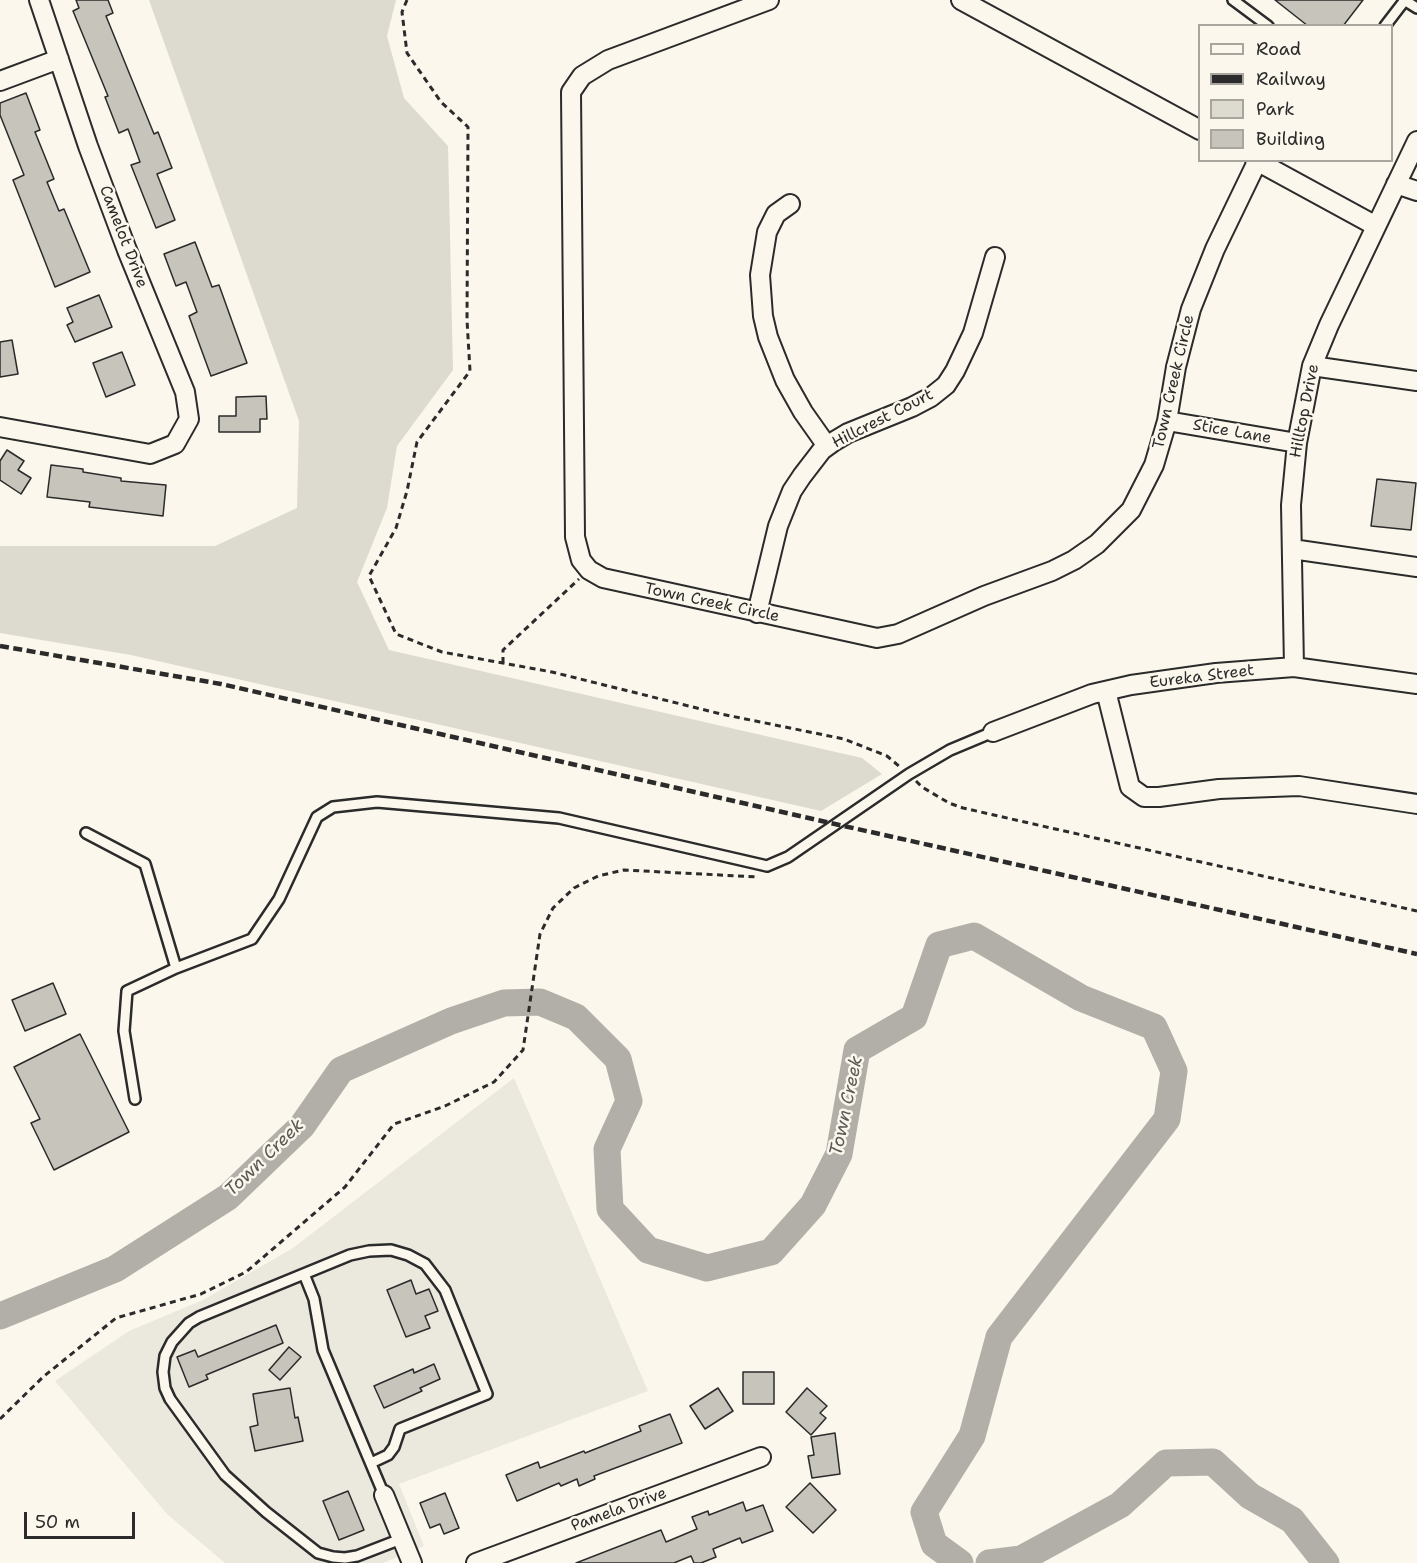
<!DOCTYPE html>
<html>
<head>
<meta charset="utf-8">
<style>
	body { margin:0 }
	#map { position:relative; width:1417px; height:1563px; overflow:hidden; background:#fbf7ec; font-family:"Shantell Sans",sans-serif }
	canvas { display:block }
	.legend { position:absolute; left:1198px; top:24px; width:195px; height:138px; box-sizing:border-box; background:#fbf7ec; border:2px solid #a8a59f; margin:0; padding:8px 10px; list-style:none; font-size:18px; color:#2b2b2b }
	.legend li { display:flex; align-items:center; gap:12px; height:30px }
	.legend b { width:30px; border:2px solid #a8a59f }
	.scale { position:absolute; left:24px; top:1512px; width:111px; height:27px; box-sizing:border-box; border:3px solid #2b2b2b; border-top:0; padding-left:8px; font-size:18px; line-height:21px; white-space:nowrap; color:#2b2b2b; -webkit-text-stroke:4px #fbf7ec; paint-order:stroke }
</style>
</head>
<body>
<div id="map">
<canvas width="1417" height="1563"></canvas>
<ul class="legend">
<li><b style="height:8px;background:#fbf7ec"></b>Road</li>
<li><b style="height:8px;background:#2b2b2b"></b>Railway</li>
<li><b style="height:16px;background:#dddad0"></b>Park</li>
<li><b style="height:16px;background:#c7c4bc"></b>Building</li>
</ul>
<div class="scale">50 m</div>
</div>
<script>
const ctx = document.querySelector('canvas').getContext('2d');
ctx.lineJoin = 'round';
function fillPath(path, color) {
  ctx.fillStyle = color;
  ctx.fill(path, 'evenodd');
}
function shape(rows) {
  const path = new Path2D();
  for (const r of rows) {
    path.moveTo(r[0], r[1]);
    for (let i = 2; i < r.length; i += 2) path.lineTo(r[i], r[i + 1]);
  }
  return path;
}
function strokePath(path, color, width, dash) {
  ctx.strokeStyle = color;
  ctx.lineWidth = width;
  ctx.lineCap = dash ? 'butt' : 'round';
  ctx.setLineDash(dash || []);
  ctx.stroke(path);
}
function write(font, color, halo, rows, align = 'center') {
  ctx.font = font + ' "Shantell Sans",sans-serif';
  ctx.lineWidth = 5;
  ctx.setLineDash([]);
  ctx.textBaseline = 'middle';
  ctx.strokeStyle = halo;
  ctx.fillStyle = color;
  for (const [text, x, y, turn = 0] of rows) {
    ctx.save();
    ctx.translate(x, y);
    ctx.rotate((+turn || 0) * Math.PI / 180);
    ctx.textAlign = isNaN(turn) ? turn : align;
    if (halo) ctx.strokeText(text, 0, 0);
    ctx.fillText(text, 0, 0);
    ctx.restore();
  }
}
const built = shape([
	[514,1078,648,1391,399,1484,424,1546,383,1563,225,1563,167,1514,55,1381,129,1331,203,1300,293,1248]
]);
const green = shape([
	[149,0,396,0,387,36,404,98,448,146,453,370,397,446,387,508,357,582,389,650,862,758,882,774,821,811,131,655,0,633,0,546,215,546,297,508,299,421]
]);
const river = shape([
	[0,1316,115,1269,228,1197,302,1126,341,1070,451,1021,504,1003,540,1002,576,1017,618,1059,629,1101,607,1149,610,1209,648,1250,707,1268,771,1252,813,1205,839,1154,857,1050,914,1017,939,945,974,936,1081,998,1154,1027,1174,1071,1167,1119,999,1337,972,1436,924,1512,934,1544,960,1563],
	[989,1563,1021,1559,1120,1505,1166,1463,1213,1462,1250,1496,1292,1520,1326,1563]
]);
const building = shape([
	[76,0,108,0,113,13,106,16,154,134,158,132,172,168,157,174,175,220,156,228,131,165,140,162,128,129,119,133,105,97,108,96,73,11,79,8,76,0],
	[1275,0,1363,0,1343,26,1308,26,1275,0],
	[26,93,40,130,35,132,54,179,47,182,59,211,64,209,90,272,55,287,13,180,24,175,0,115,0,103,26,93],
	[195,242,212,287,219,285,247,363,211,376,189,316,197,312,186,282,176,286,164,254,195,242],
	[99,295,112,327,75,342,67,325,73,322,67,308,99,295],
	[12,340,18,374,0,377,0,342,12,340],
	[122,352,135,385,106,397,93,363,122,352],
	[266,396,267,419,260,419,260,432,219,432,219,416,236,416,236,397,266,396],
	[7,450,24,461,18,470,31,478,21,494,0,480,0,461,7,450],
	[51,465,83,469,83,472,121,478,121,481,166,485,163,516,89,507,90,502,47,497,51,465],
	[1377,479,1416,483,1411,530,1371,526,1377,479],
	[53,983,66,1014,25,1031,12,1000,53,983],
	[80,1034,129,1132,54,1170,31,1123,40,1119,14,1067,80,1034],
	[411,1280,416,1294,429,1289,438,1311,425,1316,430,1328,406,1337,387,1290,411,1280],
	[276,1325,283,1343,206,1375,208,1379,189,1387,177,1357,195,1350,198,1357,276,1325],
	[289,1347,301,1357,280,1380,269,1370,289,1347],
	[434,1364,440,1379,420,1388,422,1391,384,1408,374,1386,413,1369,414,1373,434,1364],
	[743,1372,774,1372,774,1404,743,1404,743,1372],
	[290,1388,295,1418,298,1417,303,1441,255,1451,250,1427,258,1425,253,1394,290,1388],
	[718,1388,733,1411,705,1429,690,1406,718,1388],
	[807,1388,827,1406,820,1413,826,1418,811,1435,786,1412,807,1388],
	[670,1414,682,1443,594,1476,595,1479,579,1486,577,1479,561,1486,559,1483,517,1501,506,1475,538,1462,540,1468,584,1451,585,1453,641,1431,639,1426,670,1414],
	[835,1433,840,1474,812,1478,808,1456,814,1455,811,1437,835,1433],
	[810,1483,836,1510,813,1533,786,1507,810,1483],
	[348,1491,364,1530,339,1540,323,1501,348,1491],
	[445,1493,459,1528,444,1534,440,1524,430,1528,420,1503,445,1493],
	[743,1502,746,1511,763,1505,773,1531,742,1543,740,1538,713,1549,716,1557,701,1563,694,1563,691,1556,674,1563,576,1563,661,1530,666,1542,697,1529,692,1517,708,1511,709,1515,743,1502]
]);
const path = shape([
	[407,0,402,12,407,53,441,102,468,127,467,320,470,371,417,442,407,491,396,528,369,576,396,634,442,652,552,672,721,714,844,739,887,756,900,767],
	[503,663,503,650,579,579],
	[916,781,922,787,949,803,963,808,1417,911],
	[0,1419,43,1377,116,1318,201,1294,246,1272,345,1187,394,1124,445,1106,494,1082,523,1050,540,934,553,908,574,888,598,876,624,870,758,877]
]);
const service = shape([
	[1233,0,1268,26],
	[1404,0,1417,8],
	[1385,26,1405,0],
	[86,833,145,864,176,968],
	[135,1099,124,1031,127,991,176,968,252,939,279,899,317,817,333,807,377,802,559,818,767,866,788,857,909,774,950,750,993,732],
	[304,1274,314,1299,323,1350,384,1495],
	[371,1463,388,1455,394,1447,400,1429,487,1394,445,1290,425,1264,408,1255,391,1250,369,1251,350,1255,199,1317,189,1323,172,1342,165,1356,163,1372,165,1388,170,1399,225,1475,266,1512,318,1553,333,1557,345,1558,357,1556,401,1539]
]);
const minor = shape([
	[769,0,608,60,582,76,571,92,575,537,581,560,589,570,603,578,877,638,898,634,984,596,1052,571,1074,560,1097,544,1131,510,1154,465,1167,421,1176,367,1191,309,1215,249,1257,162],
	[961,0,1200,130],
	[0,81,59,59],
	[1255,160,1376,226],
	[1396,184,1417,191],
	[790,204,776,214,767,232,760,275,763,316,768,337,785,380,803,412,827,446],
	[1312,366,1417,381],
	[1167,421,1297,443],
	[0,427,150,454,175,444,189,419,185,392,127,250,88,146,39,0],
	[1292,549,1417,567],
	[757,613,778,526,792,491,802,476,822,450,833,442,848,433,912,407,931,397,946,385,955,371,973,333,995,257],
	[1294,667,1291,505,1297,443,1312,366,1329,325,1417,141],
	[1106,691,1130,787,1144,797,1159,797,1219,789,1299,786,1417,804],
	[993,732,1092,694,1131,685,1216,673,1294,667,1417,684],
	[384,1495,412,1563],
	[476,1563,761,1457]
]);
const rail = shape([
	[0,646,221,684,835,824,1417,954]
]);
const streetNames = [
	["Camelot Drive",123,237,69],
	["Town Creek Circle",1174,382,-77],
	["Hilltop Drive",1305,411,-79],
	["Hillcrest Court",883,419,-27],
	["Stice Lane",1232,432,10],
	["Town Creek Circle",712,603,12],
	["Eureka Street",1202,677,-7],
	["Pamela Drive",619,1510,-20]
];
const waterNames = [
	["Town Creek",847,1106,-78],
	["Town Creek",265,1158,-44]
];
fillPath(built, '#ebe8de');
fillPath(green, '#dddad0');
strokePath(river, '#b1afa7', 27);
fillPath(building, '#c7c4bc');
strokePath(building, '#2b2b2b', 1.5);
strokePath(service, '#2b2b2b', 14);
strokePath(minor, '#2b2b2b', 22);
strokePath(path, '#2b2b2b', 3, [6, 4.5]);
strokePath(service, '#fbf7ec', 9);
strokePath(minor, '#fbf7ec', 18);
strokePath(rail, '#2b2b2b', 4.5, [9, 4.5]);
write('16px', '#2b2b2b', '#fbf7ec', streetNames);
write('italic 18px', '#5a5956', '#fbf7ec', waterNames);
</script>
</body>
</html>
